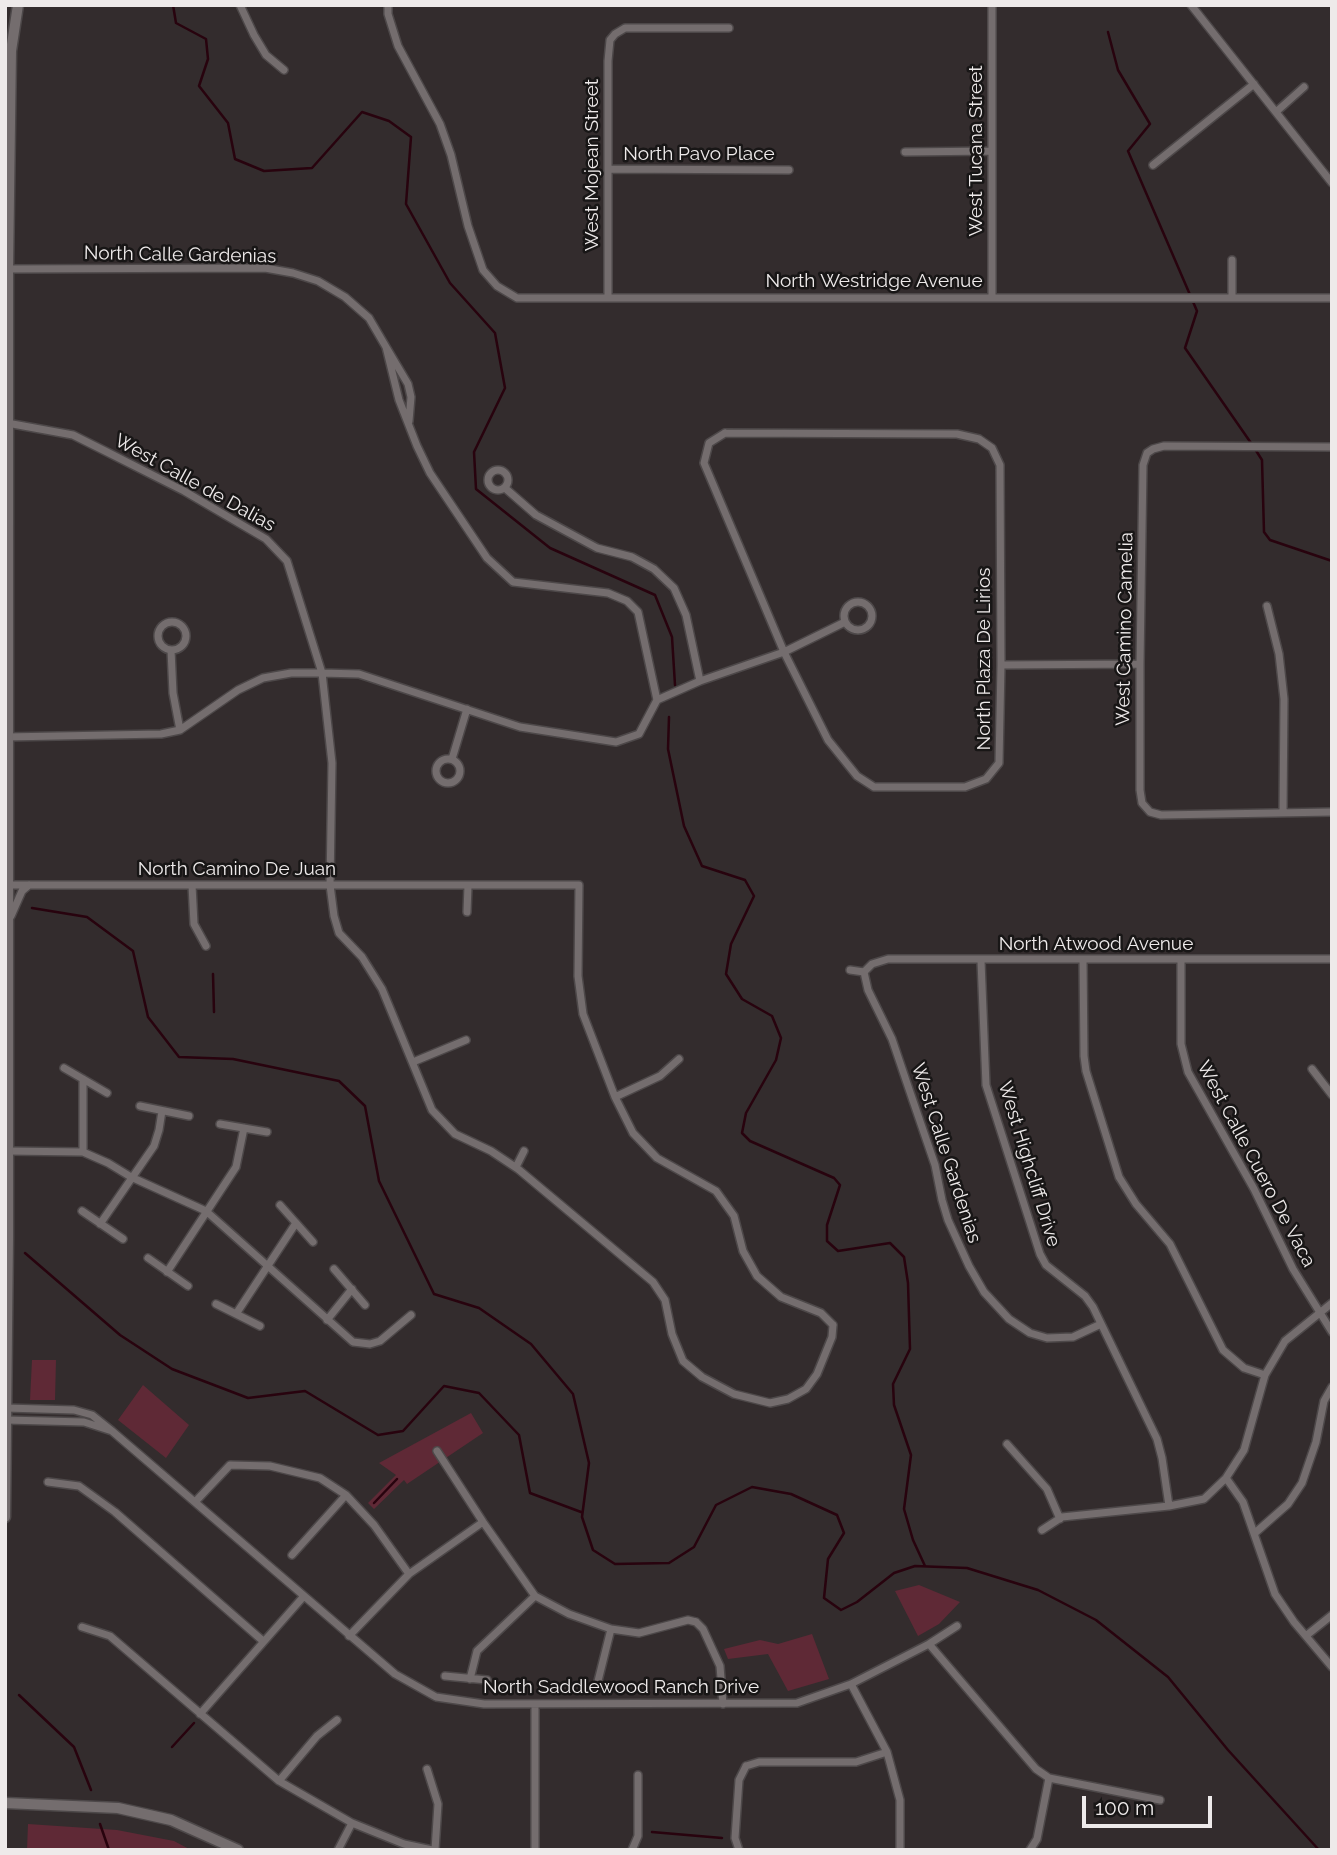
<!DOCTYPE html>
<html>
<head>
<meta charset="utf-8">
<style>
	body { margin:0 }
	#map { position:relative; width:1337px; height:1855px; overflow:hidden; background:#332c2d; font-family:Raleway,sans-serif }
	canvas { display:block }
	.frame { position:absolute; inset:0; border:7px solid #eeeaea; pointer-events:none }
	.scale { position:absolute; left:1082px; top:1796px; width:130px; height:32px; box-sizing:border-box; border:4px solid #eeeaea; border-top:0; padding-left:9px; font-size:21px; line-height:24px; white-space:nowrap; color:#eeeaea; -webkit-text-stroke:5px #181616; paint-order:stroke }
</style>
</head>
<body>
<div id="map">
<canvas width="1337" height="1855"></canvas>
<div class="frame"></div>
<div class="scale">100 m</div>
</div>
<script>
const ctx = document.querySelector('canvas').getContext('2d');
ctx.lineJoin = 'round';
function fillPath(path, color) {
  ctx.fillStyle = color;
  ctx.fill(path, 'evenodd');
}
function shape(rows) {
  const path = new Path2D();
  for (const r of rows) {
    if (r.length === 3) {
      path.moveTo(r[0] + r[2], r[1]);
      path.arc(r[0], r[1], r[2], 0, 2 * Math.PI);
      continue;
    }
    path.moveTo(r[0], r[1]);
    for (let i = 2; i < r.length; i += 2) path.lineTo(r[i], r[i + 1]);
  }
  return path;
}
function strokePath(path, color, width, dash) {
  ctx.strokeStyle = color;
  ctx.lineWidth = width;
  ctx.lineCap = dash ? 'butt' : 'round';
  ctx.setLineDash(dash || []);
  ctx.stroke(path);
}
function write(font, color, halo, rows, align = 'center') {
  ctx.font = font + ' Raleway,sans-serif';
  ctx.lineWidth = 5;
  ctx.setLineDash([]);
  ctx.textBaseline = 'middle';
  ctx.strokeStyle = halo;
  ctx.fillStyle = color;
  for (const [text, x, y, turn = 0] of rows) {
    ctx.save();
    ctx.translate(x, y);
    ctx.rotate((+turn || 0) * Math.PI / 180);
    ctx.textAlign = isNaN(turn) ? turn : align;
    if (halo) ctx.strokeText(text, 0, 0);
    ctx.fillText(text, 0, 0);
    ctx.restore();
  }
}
const green = shape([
	[32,1360,56,1360,55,1400,30,1400],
	[143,1385,189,1425,166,1458,118,1420],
	[471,1413,483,1433,407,1484,404,1480,374,1509,368,1503,396,1475,379,1463],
	[919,1585,960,1602,939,1624,918,1636,895,1591],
	[812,1634,829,1679,788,1691,768,1654,728,1659,724,1649,760,1640,778,1644],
	[28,1824,117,1830,174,1841,191,1850,27,1850]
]);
const stream = shape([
	[173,5,176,23,206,39,208,59,199,86,228,123,235,159,264,171,312,168,362,112,389,121,411,137,406,204,450,283,495,333,505,388,474,452,476,489,550,548,655,595,672,637,675,685],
	[1108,32,1118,70,1150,124,1128,151,1197,311,1185,348,1251,443],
	[1255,449,1262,460,1264,532,1270,540,1332,561],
	[669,717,668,749,684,826,702,866,745,880,754,896,731,944,726,974,742,999,772,1016,781,1038,776,1060,746,1113,742,1133,750,1141,834,1178,840,1185,827,1225,827,1241,838,1251,890,1243,904,1257,908,1283,910,1349,893,1384,894,1405,911,1455,904,1509,913,1540,925,1566],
	[32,908,87,917,133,951,148,1017,179,1057,233,1059,339,1081,365,1106,379,1181,434,1294,479,1308,531,1344,573,1394,589,1463,582,1517,593,1550,615,1564,669,1563,694,1547,716,1505,752,1487,791,1494,837,1515,844,1533,828,1559,824,1598,841,1610,857,1602,894,1573,915,1566,967,1568,1038,1590,1096,1620,1168,1677,1228,1750,1319,1850],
	[213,974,214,1012],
	[25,1253,120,1335,172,1369,248,1398,305,1391,378,1435,403,1431,444,1386,479,1393,519,1435,530,1493,581,1512],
	[374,1503,397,1479],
	[19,1695,74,1747,91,1790],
	[172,1747,194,1723],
	[100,1824,109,1850],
	[652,1832,722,1838]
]);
const street = shape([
	[240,5,254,35,266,55,284,70],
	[388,5,388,14,398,46,440,124,451,155,468,226,483,270,497,286,517,298,1332,298],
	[1191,5,1332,183],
	[1276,112,1304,87],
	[905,152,992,151],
	[1153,165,1254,84],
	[609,169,789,170],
	[6,269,265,268,293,273,318,281,345,297,369,318,386,347],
	[992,297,992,5],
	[1232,297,1232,260],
	[608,298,608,61,610,40,615,34,625,28,729,28],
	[409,421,411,397,408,384,386,347,399,400,417,446,430,473,487,558,513,582,608,593,627,601,638,612,657,700],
	[7,423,73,435,105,451,184,491,266,539,287,561,322,673,332,763,330,885,334,916,339,933,362,957,382,989,432,1110,455,1134,491,1151,518,1169,653,1282,665,1300,672,1334,683,1361,702,1377,734,1394,770,1403,788,1399,806,1389,817,1374,832,1337,833,1325],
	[725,433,957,434,979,439,992,448,1000,465,1001,665,999,763,986,779,965,787,874,787,857,776,828,740,784,652,704,463,709,443,725,433],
	[1332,447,1164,446,1153,449,1147,453,1143,465,1140,664,1140,790,1142,803,1150,812,1161,815,1332,812],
	[498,480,10],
	[505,488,536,515,597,548,632,557,654,569,674,588,686,615,700,681],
	[858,616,14],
	[1267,606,1279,654,1284,699,1283,813],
	[172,636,14],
	[171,650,173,693,180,730],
	[1001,665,1140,664],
	[6,737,161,734,180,730,238,690,263,678,291,673,322,673,359,674,520,727,616,742,639,734,657,700,700,681,784,652,845,622],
	[448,771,12],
	[452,759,467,709],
	[7,885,579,885,578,976,583,1014,615,1097,633,1133,657,1158,716,1191,734,1216,743,1251,757,1276,781,1297,821,1313,833,1325],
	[192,885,194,924,206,946],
	[467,912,468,886],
	[11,916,22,891,29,885],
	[1083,959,1084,1056,1086,1071,1119,1177,1136,1204,1170,1244,1223,1350,1244,1368,1265,1375],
	[1181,960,1181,1044,1188,1072,1254,1189,1293,1269,1332,1332],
	[981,961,986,1085,1040,1254,1046,1265,1085,1296,1093,1307,1157,1439,1162,1458,1169,1506],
	[850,970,864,972],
	[864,972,868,990,892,1039,911,1095,935,1165,942,1200,948,1220,969,1266,984,1292,1009,1319,1030,1333,1047,1338,1073,1337,1101,1324],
	[864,972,872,964,888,959,1332,959],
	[413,1062,466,1040],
	[64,1068,107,1093],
	[1312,1069,1332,1095],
	[83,1079,83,1152],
	[615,1097,660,1076,679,1059],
	[140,1106,189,1116],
	[220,1124,267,1132],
	[8,1151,83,1152,108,1163,131,1177,206,1211,353,1342,370,1344,380,1341,411,1315],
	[516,1167,524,1151],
	[280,1205,313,1242],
	[82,1211,123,1239],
	[100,1224,154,1146,159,1130,162,1111],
	[148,1258,188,1286],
	[334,1269,365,1305],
	[167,1272,236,1167,244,1128],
	[216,1304,260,1326],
	[236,1314,296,1223],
	[327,1320,352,1289],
	[6,1408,74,1410,92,1415,112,1431,84,1422,6,1420],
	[112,1431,395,1674,436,1697,484,1704,797,1703,851,1684,929,1644,957,1626],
	[1007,1444,1047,1489,1060,1519],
	[437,1451,483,1522,535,1596,569,1614,611,1629,639,1633,688,1620,696,1622],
	[1226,1478,1243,1502,1275,1594,1294,1622,1332,1667],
	[48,1482,79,1486,115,1512,263,1641],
	[195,1502,230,1465,270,1466,320,1478,346,1495,374,1525,409,1574],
	[1042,1530,1062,1517,1169,1506,1204,1499,1226,1478,1244,1450,1265,1375,1285,1341,1332,1303],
	[1255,1533,1288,1504,1302,1483,1316,1442,1324,1401,1332,1387],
	[292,1555,346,1495],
	[696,1622,703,1629,720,1666,723,1704],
	[82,1627,110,1636,279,1781,352,1823,404,1844,432,1850],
	[1307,1635,1332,1615],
	[349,1636,409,1574,483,1522],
	[929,1644,1036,1769,1049,1778,1160,1800],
	[445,1676,487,1680],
	[470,1679,477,1651,535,1596],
	[598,1681,611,1629],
	[851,1684,887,1752,900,1800,900,1850],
	[535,1704,535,1850],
	[200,1714,304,1596],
	[746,1766,759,1762,856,1762,887,1752],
	[427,1769,438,1804,435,1850],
	[279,1781,317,1736,337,1720],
	[338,1850,352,1823],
	[632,1850,638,1836,638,1775],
	[739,1850,735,1838,739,1780,746,1766],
	[1030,1850,1037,1839,1049,1778]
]);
const secondary = shape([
	[5,1517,8,1237,8,269,11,51,18,5],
	[5,1803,118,1808,171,1820,238,1850]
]);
const streetNames = [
	["West Tucana Street",976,151,-90],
	["North Pavo Place",699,154],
	["West Mojean Street",592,165,-90],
	["North Calle Gardenias",180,255,1],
	["North Westridge Avenue",874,281],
	["West Calle de Dalias",195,483,29],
	["West Camino Camelia",1125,629,-89],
	["North Plaza De Lirios",984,659,-90],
	["North Camino De Juan",237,869],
	["North Atwood Avenue",1096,944],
	["West Calle Gardenias",946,1153,72],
	["West Highcliff Drive",1029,1164,73],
	["West Calle Cuero De Vaca",1256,1164,62],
	["North Saddlewood Ranch Drive",621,1687]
];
fillPath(green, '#5f2936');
strokePath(stream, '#28030e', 2.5);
strokePath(street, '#4d4849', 10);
strokePath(secondary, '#4d4849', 13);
strokePath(street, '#746d6e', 7);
strokePath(secondary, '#746d6e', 10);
write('19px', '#eeeaea', '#181616', streetNames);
</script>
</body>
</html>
